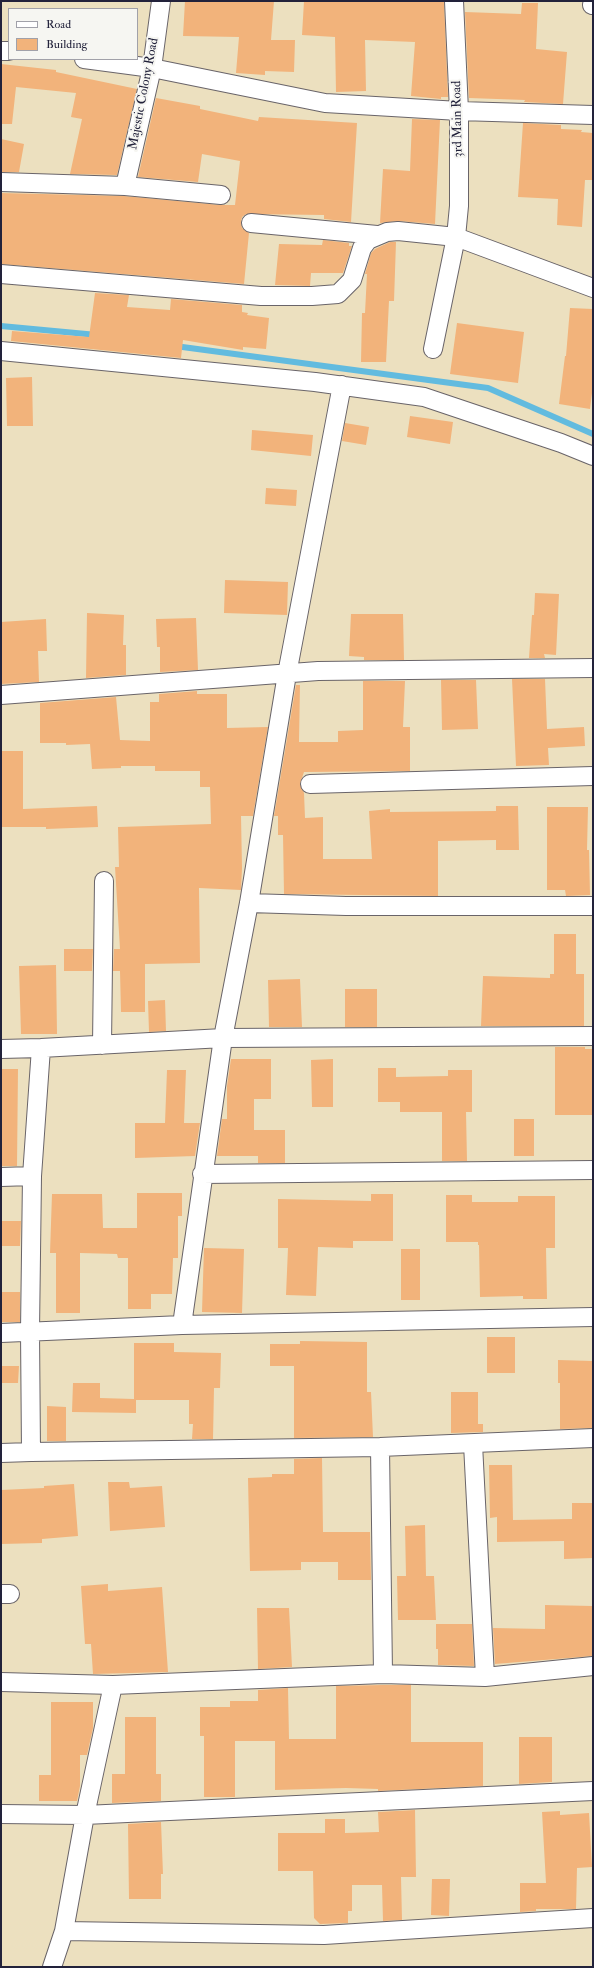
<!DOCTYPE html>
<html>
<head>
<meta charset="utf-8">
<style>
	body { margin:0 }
	#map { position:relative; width:594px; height:1968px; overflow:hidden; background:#ece0bf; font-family:"IM FELL Double Pica",serif }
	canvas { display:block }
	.frame { position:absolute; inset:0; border:2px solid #22223b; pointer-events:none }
	.legend { position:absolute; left:8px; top:8px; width:130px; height:52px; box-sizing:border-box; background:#f6f6f2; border:1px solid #a1a1a9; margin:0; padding:5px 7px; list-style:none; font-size:12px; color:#22223b }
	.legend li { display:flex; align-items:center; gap:8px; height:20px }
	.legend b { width:20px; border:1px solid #a1a1a9 }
</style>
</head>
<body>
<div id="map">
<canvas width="594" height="1968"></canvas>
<div class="frame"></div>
<ul class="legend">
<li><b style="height:5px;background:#fff"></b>Road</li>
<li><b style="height:11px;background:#f2b37b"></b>Building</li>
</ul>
</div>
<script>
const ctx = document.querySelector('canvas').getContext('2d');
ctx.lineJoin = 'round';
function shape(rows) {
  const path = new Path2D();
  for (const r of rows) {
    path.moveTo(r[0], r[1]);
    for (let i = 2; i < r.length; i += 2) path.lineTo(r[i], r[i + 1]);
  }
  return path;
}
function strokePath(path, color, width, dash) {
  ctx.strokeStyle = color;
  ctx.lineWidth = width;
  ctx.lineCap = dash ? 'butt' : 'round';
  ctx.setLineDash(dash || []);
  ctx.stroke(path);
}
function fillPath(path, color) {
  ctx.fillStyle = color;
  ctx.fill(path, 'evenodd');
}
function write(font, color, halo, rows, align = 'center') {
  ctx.font = font + ' "IM FELL Double Pica",serif';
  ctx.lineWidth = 4;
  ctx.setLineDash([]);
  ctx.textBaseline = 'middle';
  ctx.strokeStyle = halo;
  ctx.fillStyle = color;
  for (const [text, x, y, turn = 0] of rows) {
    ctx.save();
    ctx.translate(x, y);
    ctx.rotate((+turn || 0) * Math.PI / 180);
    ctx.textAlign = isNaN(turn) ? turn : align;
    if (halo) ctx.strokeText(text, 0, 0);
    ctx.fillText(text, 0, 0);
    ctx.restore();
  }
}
const stream = shape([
	[1,326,97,335],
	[175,346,488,388,593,434]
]);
const building = shape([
	[185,1,274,1,271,40,295,40,294,72,265,71,265,75,236,73,239,37,183,36],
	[304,1,444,1,448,97,441,97,441,99,411,96,415,42,365,40,366,91,336,92,335,37,302,35],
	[522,3,538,3,536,49,567,52,563,104,524,102,525,100,469,98,465,12,521,14],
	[1,64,56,70,56,72,137,89,117,175,70,174,82,119,71,117,76,93,16,87,12,124,1,124],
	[156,98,200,106,200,109,258,121,259,117,357,123,351,222,324,219,324,215,246,214,242,217,241,222,242,228,249,233,244,284,1,264,1,193,124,196,220,205,235,205,240,161,202,154,198,182,138,177],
	[412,119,440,120,435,224,399,221,380,223,383,169,410,171],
	[523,123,561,125,561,129,582,130,581,132,593,133,593,180,585,180,582,227,557,225,558,199,518,197],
	[1,139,24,144,19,172,1,172],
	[323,240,349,243,349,246,352,246,343,273,311,273,310,286,275,285,279,244,322,245],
	[390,242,396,242,394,301,389,301,386,362,361,362,362,313,365,313,367,274,365,274,371,253,375,249],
	[95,293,129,295,127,307,170,310,171,299,242,305,242,312,248,313,247,315,269,318,266,349,243,347,243,350,183,340,181,358,11,341,12,331,89,337],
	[570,308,593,309,593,385,590,409,559,404,565,356,566,356],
	[457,323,524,332,518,383,450,374],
	[32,377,33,426,7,426,6,378],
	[410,416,453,422,450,444,407,437],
	[345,423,369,427,366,445,342,441],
	[252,430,313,435,311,456,251,450],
	[266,488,297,490,296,506,265,504],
	[225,580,288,582,287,615,224,613],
	[535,593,559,594,556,655,544,654,545,658,529,658,532,615,534,615],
	[87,613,124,615,123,645,126,645,126,675,86,678],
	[351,614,403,614,404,660,364,660,364,657,349,656],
	[196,618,198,670,160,672,160,647,157,647,156,619],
	[46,619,47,651,38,651,39,682,1,684,1,622],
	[512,679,545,679,547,729,584,727,585,746,548,748,549,765,516,766],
	[441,680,476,680,478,729,442,730],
	[363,681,405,681,403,727,410,727,410,771,304,772,300,784,304,793,305,818,323,817,323,859,372,859,369,811,390,809,390,812,496,811,496,806,518,806,519,850,496,850,496,840,438,841,438,896,284,894,283,835,278,835,278,816,274,816,296,685,300,685,299,742,338,742,338,731,363,730],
	[197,691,197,694,227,694,227,728,268,727,253,816,241,816,242,868,241,890,199,888,200,963,145,964,145,1012,121,1012,120,971,113,971,114,949,120,949,115,867,119,867,118,827,211,824,210,787,200,787,200,771,155,771,155,766,121,766,121,768,92,769,90,744,66,745,66,743,40,743,40,703,116,697,120,740,150,741,150,702,159,702,159,694],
	[1,751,23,751,23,809,97,806,98,827,46,829,46,827,1,827],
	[547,807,588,807,587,850,589,850,590,895,566,896,565,890,547,890],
	[554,934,576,934,576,974,584,974,584,1026,481,1026,483,976,550,978,550,974,554,974],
	[64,949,93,949,92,971,64,971],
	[56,965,57,1034,21,1034,19,966],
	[300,979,302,1027,269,1027,268,980],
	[345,989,377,989,377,1027,345,1027],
	[165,1000,166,1031,149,1032,148,1001],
	[555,1047,585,1047,585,1049,593,1049,593,1115,555,1115],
	[231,1059,271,1059,271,1099,254,1099,254,1130,285,1130,285,1163,258,1163,258,1156,217,1156,222,1119,227,1119,227,1086],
	[333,1059,333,1107,312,1107,311,1060],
	[378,1068,396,1068,396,1077,448,1076,448,1070,472,1070,472,1112,466,1112,467,1161,442,1161,442,1112,400,1112,400,1102,378,1102],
	[1,1069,18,1069,17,1166,1,1166],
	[167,1070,186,1070,184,1123,200,1123,195,1156,135,1158,135,1123,165,1123],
	[514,1119,534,1119,534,1156,514,1156],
	[137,1193,182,1193,182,1216,178,1216,178,1258,173,1258,172,1294,151,1294,151,1309,128,1309,128,1258,118,1258,117,1254,80,1253,80,1313,56,1313,56,1253,50,1253,52,1194,102,1194,103,1228,137,1228],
	[371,1194,393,1194,393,1241,353,1241,353,1248,318,1247,316,1296,286,1295,288,1248,278,1248,278,1199,371,1201],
	[446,1195,472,1195,472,1202,518,1202,518,1196,555,1196,555,1248,546,1248,547,1299,523,1299,523,1296,480,1297,479,1245,478,1245,478,1242,446,1242],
	[1,1221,21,1221,20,1246,1,1246],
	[204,1248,244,1249,242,1313,202,1312],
	[401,1249,420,1249,420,1300,401,1300],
	[1,1292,20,1292,20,1322,1,1322],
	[487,1337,515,1337,515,1373,487,1373],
	[300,1341,367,1342,367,1392,371,1392,373,1437,294,1438,294,1366,270,1366,270,1344,300,1344],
	[134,1343,174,1343,174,1352,221,1353,220,1388,214,1388,213,1439,192,1439,193,1424,189,1424,189,1400,136,1400,136,1413,72,1412,73,1383,100,1383,100,1398,134,1399],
	[558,1360,593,1361,593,1428,560,1429,560,1383,558,1383],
	[1,1366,19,1366,18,1383,1,1383],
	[451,1392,478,1392,478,1424,483,1424,483,1432,451,1433],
	[47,1406,66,1407,66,1441,47,1441],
	[322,1458,323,1532,370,1532,371,1580,338,1580,338,1562,301,1562,301,1570,250,1571,248,1478,272,1477,272,1474,294,1474,294,1459],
	[489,1465,512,1465,513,1520,572,1519,572,1503,593,1503,593,1558,564,1559,564,1541,497,1542,497,1517,490,1518],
	[108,1482,129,1482,130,1488,162,1486,165,1527,110,1531],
	[74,1484,78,1536,42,1539,42,1543,1,1544,1,1490,44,1488,44,1486],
	[425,1525,426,1576,434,1576,436,1620,398,1620,397,1576,406,1576,405,1526],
	[108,1584,108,1591,162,1587,168,1672,93,1674,91,1644,85,1644,81,1586],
	[545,1605,593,1606,593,1656,495,1664,493,1628,545,1629],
	[257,1608,289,1608,292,1667,258,1669],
	[436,1624,472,1624,474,1666,438,1665,438,1649,436,1649],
	[383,1685,411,1685,411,1742,483,1742,483,1786,378,1791,378,1789,346,1788,275,1790,275,1741,235,1741,235,1797,204,1797,204,1736,200,1736,200,1707,230,1707,230,1701,258,1701,258,1690,288,1688,289,1739,336,1739,336,1686],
	[51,1702,93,1702,93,1728,87,1755,80,1755,80,1786,77,1801,39,1801,39,1775,51,1775],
	[125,1717,156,1717,156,1774,161,1774,161,1801,112,1803,112,1774,125,1774],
	[519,1737,552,1737,552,1782,519,1784],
	[415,1810,416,1877,401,1877,402,1920,383,1921,382,1885,352,1885,352,1911,348,1911,348,1923,320,1924,314,1918,313,1871,278,1871,278,1833,325,1833,325,1819,345,1819,345,1833,379,1832,378,1812],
	[560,1811,560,1815,589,1813,592,1867,577,1868,576,1909,536,1909,536,1911,520,1912,520,1883,546,1883,542,1812],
	[161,1822,163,1874,161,1874,161,1899,129,1899,128,1824],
	[432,1879,450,1879,449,1916,431,1915]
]);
const minor = shape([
	[592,5,593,1],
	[1,51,9,51],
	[84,59,152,68,325,103,459,111,593,115],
	[1,182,125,186,221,195],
	[125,186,152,68,161,1],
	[251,223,377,235],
	[1,274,261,296,312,296,338,294,352,280,362,248,368,240,387,232,398,231,456,237,593,288],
	[433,349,456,237,459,206,459,111,454,1],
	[1,351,315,382,424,397,561,443,593,456],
	[1,695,318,671,593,668],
	[310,784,593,776],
	[249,903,346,906,593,906],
	[102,1045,104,881],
	[41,1048,32,1176,30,1331,31,1452,380,1447,593,1438],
	[1,1049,41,1048,223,1038,593,1036],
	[202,1174,593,1170],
	[1,1177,32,1176],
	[182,1325,223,1038,249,903,287,674,342,385],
	[1,1333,182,1325,593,1317],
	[473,1444,485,1677],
	[380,1447,383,1674],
	[1,1453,31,1452],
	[1,1594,10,1594],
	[1,1682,113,1685],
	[1,1814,85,1815,593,1791],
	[64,1931,324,1935,593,1918],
	[52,1967,64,1931,85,1815,113,1685,383,1674,485,1677,593,1666]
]);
const streetNames = [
	["Majestic Colony Road",144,94,-79],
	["3rd Main Road",458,119,-91]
];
strokePath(stream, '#62bbdf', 6);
fillPath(building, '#f2b37b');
strokePath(minor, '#696469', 20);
strokePath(minor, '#fff', 18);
write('13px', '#22223b', '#f6f6f2', streetNames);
</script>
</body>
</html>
